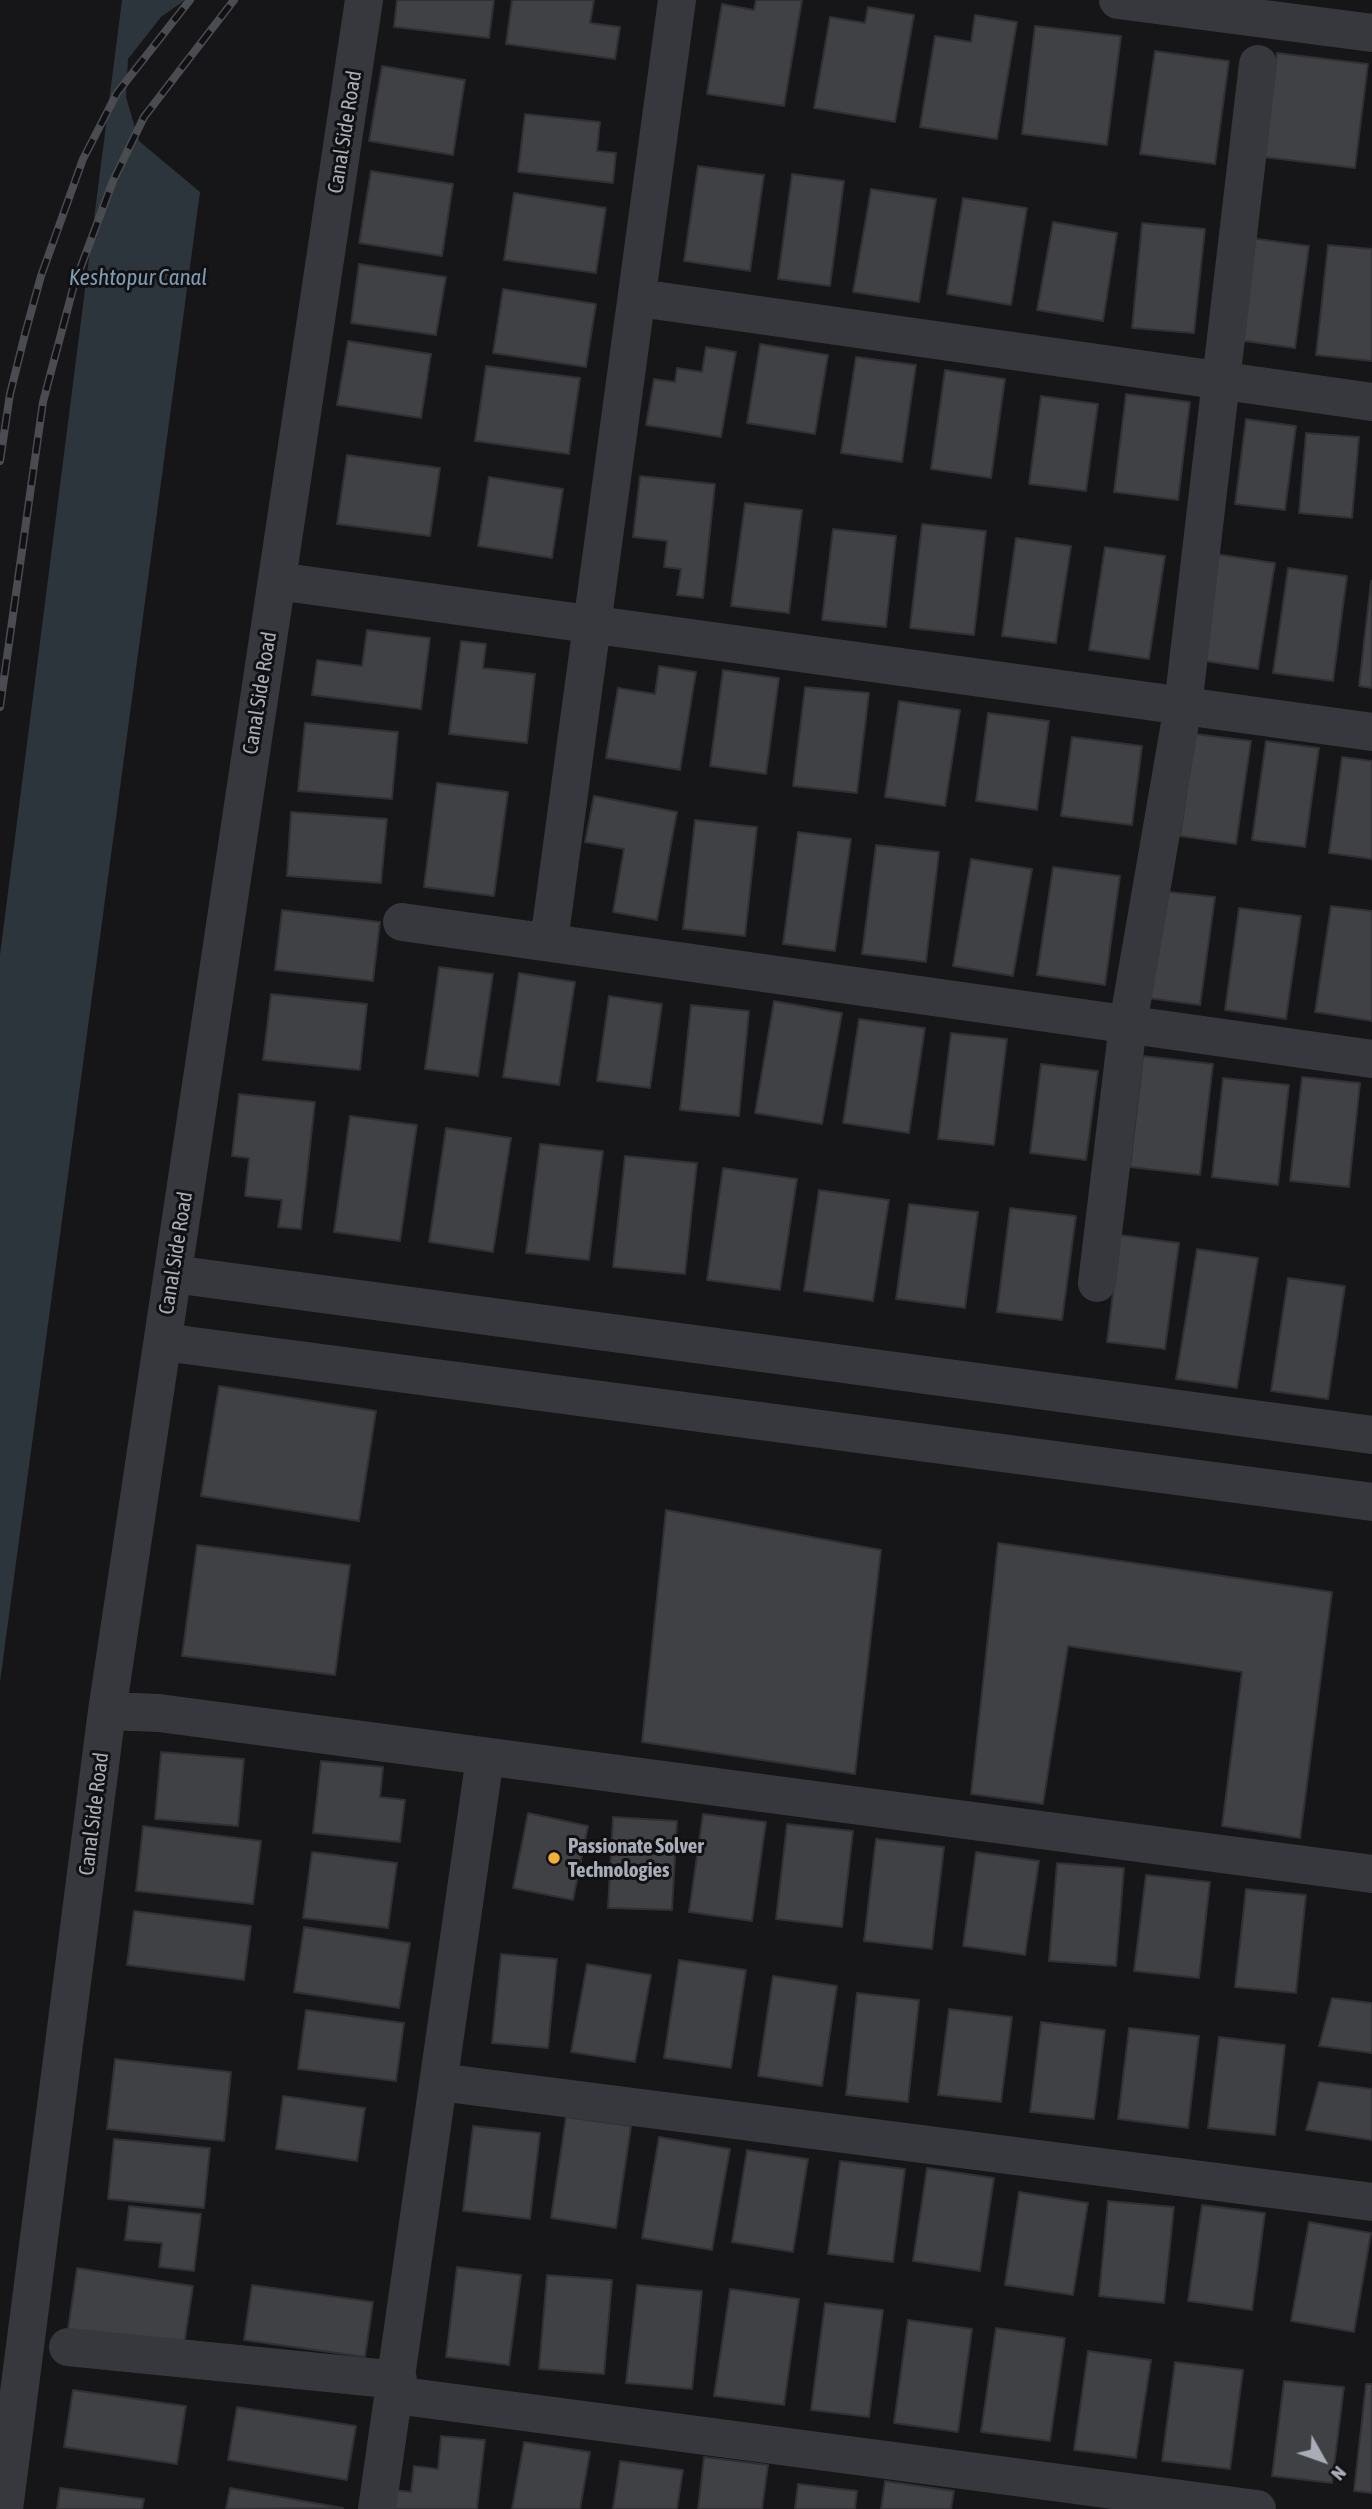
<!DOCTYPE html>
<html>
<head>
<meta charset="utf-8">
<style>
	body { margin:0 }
	#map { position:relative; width:1372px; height:2509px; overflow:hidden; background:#161618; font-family:"Asap Condensed",sans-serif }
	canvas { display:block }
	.north { position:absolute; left:1288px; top:2425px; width:70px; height:70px; -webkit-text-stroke:5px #111113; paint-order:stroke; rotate:130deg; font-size:19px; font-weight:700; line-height:28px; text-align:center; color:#a8adb8 }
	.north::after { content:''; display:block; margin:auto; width:24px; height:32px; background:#a8adb8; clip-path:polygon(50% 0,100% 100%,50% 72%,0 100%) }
</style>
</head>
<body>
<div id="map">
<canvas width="1372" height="2509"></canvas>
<div class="north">N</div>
</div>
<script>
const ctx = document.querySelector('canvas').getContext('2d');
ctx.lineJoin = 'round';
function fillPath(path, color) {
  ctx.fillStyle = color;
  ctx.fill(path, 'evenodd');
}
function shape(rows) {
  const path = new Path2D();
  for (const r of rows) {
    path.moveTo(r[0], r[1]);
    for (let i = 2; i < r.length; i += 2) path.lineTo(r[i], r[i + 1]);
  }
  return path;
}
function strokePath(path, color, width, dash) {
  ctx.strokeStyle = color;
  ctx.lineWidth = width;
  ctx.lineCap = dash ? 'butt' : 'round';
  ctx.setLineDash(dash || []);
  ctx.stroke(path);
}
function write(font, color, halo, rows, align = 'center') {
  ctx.font = font + ' "Asap Condensed",sans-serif';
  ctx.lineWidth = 6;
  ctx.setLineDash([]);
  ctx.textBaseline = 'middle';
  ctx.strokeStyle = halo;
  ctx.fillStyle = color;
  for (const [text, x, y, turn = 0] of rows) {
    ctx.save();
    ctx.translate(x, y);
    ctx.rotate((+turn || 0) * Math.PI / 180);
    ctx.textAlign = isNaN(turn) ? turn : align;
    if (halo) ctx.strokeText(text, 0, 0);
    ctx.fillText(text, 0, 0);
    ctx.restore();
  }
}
const water = shape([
	[122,0,185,0,161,17,128,59,126,97,139,141,200,192,0,1682,0,955]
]);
const building = shape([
	[397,0,494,0,489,38,394,27,397,0],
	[512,0,594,0,590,23,620,27,615,59,506,44,512,0],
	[756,0,802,0,784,106,707,94,722,4,754,10,756,0],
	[868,7,914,15,895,122,814,108,830,17,865,23,868,7],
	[975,15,1017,22,997,139,920,127,935,36,971,42,975,15],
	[1035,26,1121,36,1107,145,1022,134,1035,26],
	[1155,51,1229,61,1215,164,1140,154,1155,51],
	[1277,53,1368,64,1355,168,1263,157,1277,53],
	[382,66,465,80,453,155,369,141,382,66],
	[525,114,600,122,597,151,616,153,613,183,518,172,525,114],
	[698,166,764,175,750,271,684,261,698,166],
	[371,171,453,184,442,256,359,243,371,171],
	[792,174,844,181,830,286,778,279,792,174],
	[871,189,936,199,919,302,853,292,871,189],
	[514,193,606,208,596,273,504,260,514,193],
	[963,198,1027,208,1011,305,947,294,963,198],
	[1053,222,1117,233,1103,321,1037,310,1053,222],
	[1142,223,1205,229,1194,333,1132,328,1142,223],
	[1244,237,1309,246,1295,348,1230,339,1244,237],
	[1328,245,1372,249,1372,361,1316,355,1328,245],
	[359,264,446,277,436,335,351,323,359,264],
	[503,289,596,304,586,367,493,353,503,289],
	[348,341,431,354,421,418,337,405,348,341],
	[760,344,828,355,815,434,747,423,760,344],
	[706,347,736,352,721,437,646,425,654,379,675,382,677,368,702,372,706,347],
	[856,357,916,365,902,462,841,453,856,357],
	[486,366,580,378,569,454,475,441,486,366],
	[945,370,1005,379,991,478,931,469,945,370],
	[1126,394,1190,402,1178,500,1114,492,1126,394],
	[1041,396,1098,404,1086,491,1029,484,1041,396],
	[1246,419,1296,426,1285,510,1235,504,1246,419],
	[1306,433,1359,437,1352,518,1299,513,1306,433],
	[347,455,440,468,430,536,337,524,347,455],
	[640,476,715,484,703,598,677,595,681,569,664,567,667,541,633,537,640,476],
	[489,477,563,489,552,558,478,546,489,477],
	[745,503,802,510,789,613,731,606,745,503],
	[922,524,986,531,974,635,910,628,922,524],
	[833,529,896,536,886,627,822,620,833,529],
	[1016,538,1071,546,1056,643,1002,636,1016,538],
	[1105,547,1165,556,1149,659,1089,650,1105,547],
	[1215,554,1275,563,1258,669,1198,660,1215,554],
	[1288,568,1347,576,1333,681,1273,673,1288,568],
	[1371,581,1372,581,1372,688,1359,686,1371,581],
	[367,630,430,638,421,709,312,695,317,660,362,666,367,630],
	[461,641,486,644,483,668,535,674,527,743,449,734,461,641],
	[659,666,696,672,680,770,606,758,618,688,655,694,659,666],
	[723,670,779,678,766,774,710,766,723,670],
	[805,687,869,693,857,793,793,786,805,687],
	[899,701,960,710,945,806,885,797,899,701],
	[988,713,1049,721,1037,810,976,801,988,713],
	[305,723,398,732,392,799,298,791,305,723],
	[1195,734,1251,741,1236,844,1180,836,1195,734],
	[1072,737,1142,746,1132,825,1061,816,1072,737],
	[1266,741,1319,748,1305,847,1252,840,1266,741],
	[1342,757,1372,761,1372,859,1329,853,1342,757],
	[437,783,508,792,494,896,424,887,437,783],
	[594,796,677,812,657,920,613,912,624,849,585,842,594,796],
	[291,812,387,819,381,883,287,876,291,812],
	[695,820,757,827,745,936,683,929,695,820],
	[798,832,851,839,835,951,783,944,798,832],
	[876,845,939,852,926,962,862,954,876,845],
	[971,859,1032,869,1013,976,953,966,971,859],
	[1053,867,1120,876,1105,985,1037,975,1053,867],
	[1161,891,1215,897,1200,1005,1147,998,1161,891],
	[1331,906,1372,911,1372,1021,1315,1012,1331,906],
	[1239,908,1301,916,1286,1019,1225,1010,1239,908],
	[282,910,380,922,373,981,275,970,282,910],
	[439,967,493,974,478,1076,425,1069,439,967],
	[519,973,575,982,559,1085,503,1077,519,973],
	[271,994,367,1004,360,1070,263,1060,271,994],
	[609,996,662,1004,650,1088,597,1081,609,996],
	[774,1001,842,1013,822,1124,755,1113,774,1001],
	[691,1005,749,1011,739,1116,680,1110,691,1005],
	[859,1019,925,1028,909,1133,843,1123,859,1019],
	[951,1033,1007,1039,994,1145,938,1139,951,1033],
	[1143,1056,1213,1064,1200,1175,1130,1167,1143,1056],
	[1041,1064,1098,1071,1086,1160,1030,1153,1041,1064],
	[1302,1077,1360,1083,1349,1187,1290,1181,1302,1077],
	[1223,1078,1289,1085,1278,1185,1212,1177,1223,1078],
	[239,1094,315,1102,301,1229,278,1227,282,1200,245,1196,249,1158,232,1156,239,1094],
	[350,1116,417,1125,400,1241,334,1232,350,1116],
	[446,1128,511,1138,493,1252,429,1242,446,1128],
	[540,1144,603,1151,589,1260,526,1253,540,1144],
	[625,1156,697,1163,685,1274,613,1267,625,1156],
	[723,1168,797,1179,780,1290,707,1280,723,1168],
	[819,1190,889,1200,873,1301,804,1291,819,1190],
	[909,1204,978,1212,965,1308,896,1299,909,1204],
	[1010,1208,1076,1216,1062,1320,997,1312,1010,1208],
	[1120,1235,1179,1243,1165,1349,1107,1342,1120,1235],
	[1197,1249,1258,1258,1237,1388,1176,1379,1197,1249],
	[1288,1278,1345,1286,1328,1399,1271,1391,1288,1278],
	[219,1386,376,1411,359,1521,201,1496,219,1386],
	[666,1510,881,1550,855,1774,642,1742,666,1510],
	[998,1543,1332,1592,1300,1838,1222,1826,1242,1672,1068,1646,1043,1804,971,1794,998,1543],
	[197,1545,350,1565,335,1675,182,1656,197,1545],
	[161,1752,244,1759,238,1826,155,1819,161,1752],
	[321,1761,383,1767,380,1797,405,1800,400,1842,313,1833,321,1761],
	[528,1813,588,1826,573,1900,513,1888,528,1813],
	[703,1814,766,1822,752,1921,689,1912,703,1814],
	[613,1817,677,1821,672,1910,608,1908,613,1817],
	[787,1824,853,1831,842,1927,776,1919,787,1824],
	[143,1826,261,1841,253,1904,136,1891,143,1826],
	[876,1839,944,1847,932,1949,864,1941,876,1839],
	[312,1852,397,1863,388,1928,303,1918,312,1852],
	[976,1852,1039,1861,1025,1955,963,1946,976,1852],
	[1057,1863,1124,1868,1116,1966,1049,1961,1057,1863],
	[1146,1875,1210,1882,1199,1978,1134,1971,1146,1875],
	[1246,1889,1306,1895,1296,1993,1235,1987,1246,1889],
	[134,1911,251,1926,244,1980,127,1965,134,1911],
	[304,1927,410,1943,399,2008,294,1992,304,1927],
	[501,1954,557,1959,548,2048,492,2043,501,1954],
	[679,1960,746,1970,731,2068,664,2058,679,1960],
	[587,1964,651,1975,635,2062,571,2052,587,1964],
	[773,1976,837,1986,822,2086,758,2076,773,1976],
	[857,1993,919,2000,908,2102,846,2095,857,1993],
	[1332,1998,1372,2003,1372,2053,1319,2046,1332,1998],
	[949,2009,1012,2017,1001,2102,938,2095,949,2009],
	[306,2010,404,2023,396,2081,298,2069,306,2010],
	[1041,2022,1105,2030,1094,2119,1030,2112,1041,2022],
	[1129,2028,1199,2036,1188,2128,1118,2119,1129,2028],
	[1219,2037,1285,2045,1275,2135,1208,2128,1219,2037],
	[115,2059,231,2072,224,2141,107,2129,115,2059],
	[1319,2082,1372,2089,1372,2140,1306,2130,1319,2082],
	[283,2096,365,2108,357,2161,276,2149,283,2096],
	[566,2117,631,2126,616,2228,551,2218,566,2117],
	[473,2126,540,2133,530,2219,463,2211,473,2126],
	[659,2137,730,2149,712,2250,642,2238,659,2137],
	[114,2139,210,2148,204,2208,108,2199,114,2139],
	[747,2150,808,2159,793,2252,732,2242,747,2150],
	[840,2161,905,2169,893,2262,828,2254,840,2161],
	[927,2168,994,2178,980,2271,913,2261,927,2168],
	[1019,2192,1088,2203,1073,2295,1005,2285,1019,2192],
	[1108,2201,1174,2207,1164,2303,1099,2296,1108,2201],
	[1202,2205,1265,2213,1252,2310,1188,2301,1202,2205],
	[129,2206,201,2214,194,2271,159,2267,162,2243,125,2240,129,2206],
	[1309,2222,1371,2233,1354,2332,1291,2321,1309,2222],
	[457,2267,521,2275,509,2365,446,2357,457,2267],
	[77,2268,193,2286,184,2345,68,2329,77,2268],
	[547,2275,612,2280,604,2374,539,2369,547,2275],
	[252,2285,373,2302,365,2357,244,2340,252,2285],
	[637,2285,702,2291,692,2389,626,2383,637,2285],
	[730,2289,799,2299,784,2405,714,2396,730,2289],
	[825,2303,883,2310,869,2417,811,2410,825,2303],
	[908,2320,972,2329,958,2432,894,2423,908,2320],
	[996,2328,1065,2338,1050,2441,981,2432,996,2328],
	[1088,2351,1151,2360,1136,2458,1074,2450,1088,2351],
	[1175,2362,1243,2370,1230,2469,1162,2461,1175,2362],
	[1284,2381,1344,2387,1332,2483,1272,2476,1284,2381],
	[1366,2384,1372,2384,1372,2493,1354,2491,1366,2384],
	[73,2390,186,2406,177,2464,64,2447,73,2390],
	[237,2407,356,2426,347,2480,228,2460,237,2407],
	[441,2436,485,2440,477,2509,392,2509,395,2490,411,2492,414,2466,438,2469,441,2436],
	[524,2442,590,2452,580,2509,512,2509,524,2442],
	[704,2457,768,2465,762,2509,698,2509,704,2457],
	[620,2461,683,2470,677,2509,613,2509,620,2461],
	[885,2481,954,2491,951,2509,881,2509,885,2481],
	[798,2484,857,2491,855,2509,795,2509,798,2484],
	[60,2488,144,2499,142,2509,57,2509,60,2488],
	[230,2488,343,2508,226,2509,230,2488]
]);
const minor = shape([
	[1118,0,1372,33],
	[639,298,1372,402],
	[277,581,1372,732],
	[402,922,1372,1059],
	[549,941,677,0],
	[173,1274,1372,1435],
	[1097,1283,1128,1024,1183,706,1258,64],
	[163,1342,1372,1502],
	[107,1711,159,1713,1372,1874],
	[439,2082,1372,2202],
	[68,2347,398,2380],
	[395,2395,1257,2509],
	[4,2509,107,1711,364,0],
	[377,2509,485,1757]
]);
const rail = shape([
	[0,461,10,394,25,334,41,276,83,159,117,93,190,0],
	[0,707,43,402,74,285,113,181,144,117,234,0]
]);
const markers = [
	[554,1858,7,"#f2b134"]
];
const streetNames = [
	["Canal Side Road",345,132,-81],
	["Canal Side Road",260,693,-81],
	["Canal Side Road",176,1253,-81],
	["Canal Side Road",94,1814,-83]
];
const poiNames = [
	["Passionate Solver",568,1846],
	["Technologies",568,1870]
];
const waterNames = [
	["Keshtopur Canal",138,278]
];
fillPath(water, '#2c353c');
fillPath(building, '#404145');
strokePath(building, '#303034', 2);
strokePath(minor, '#37383d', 38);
strokePath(rail, '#4a4c52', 8);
strokePath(rail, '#111113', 5, [16]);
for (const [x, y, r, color] of markers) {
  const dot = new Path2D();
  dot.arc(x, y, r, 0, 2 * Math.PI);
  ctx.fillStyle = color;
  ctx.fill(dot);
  strokePath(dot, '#111113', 2.5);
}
write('21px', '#a8adb8', '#111113', streetNames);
write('bold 21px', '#a8adb8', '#111113', poiNames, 'left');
write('italic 23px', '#7f9bb3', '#111113', waterNames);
</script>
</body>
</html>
